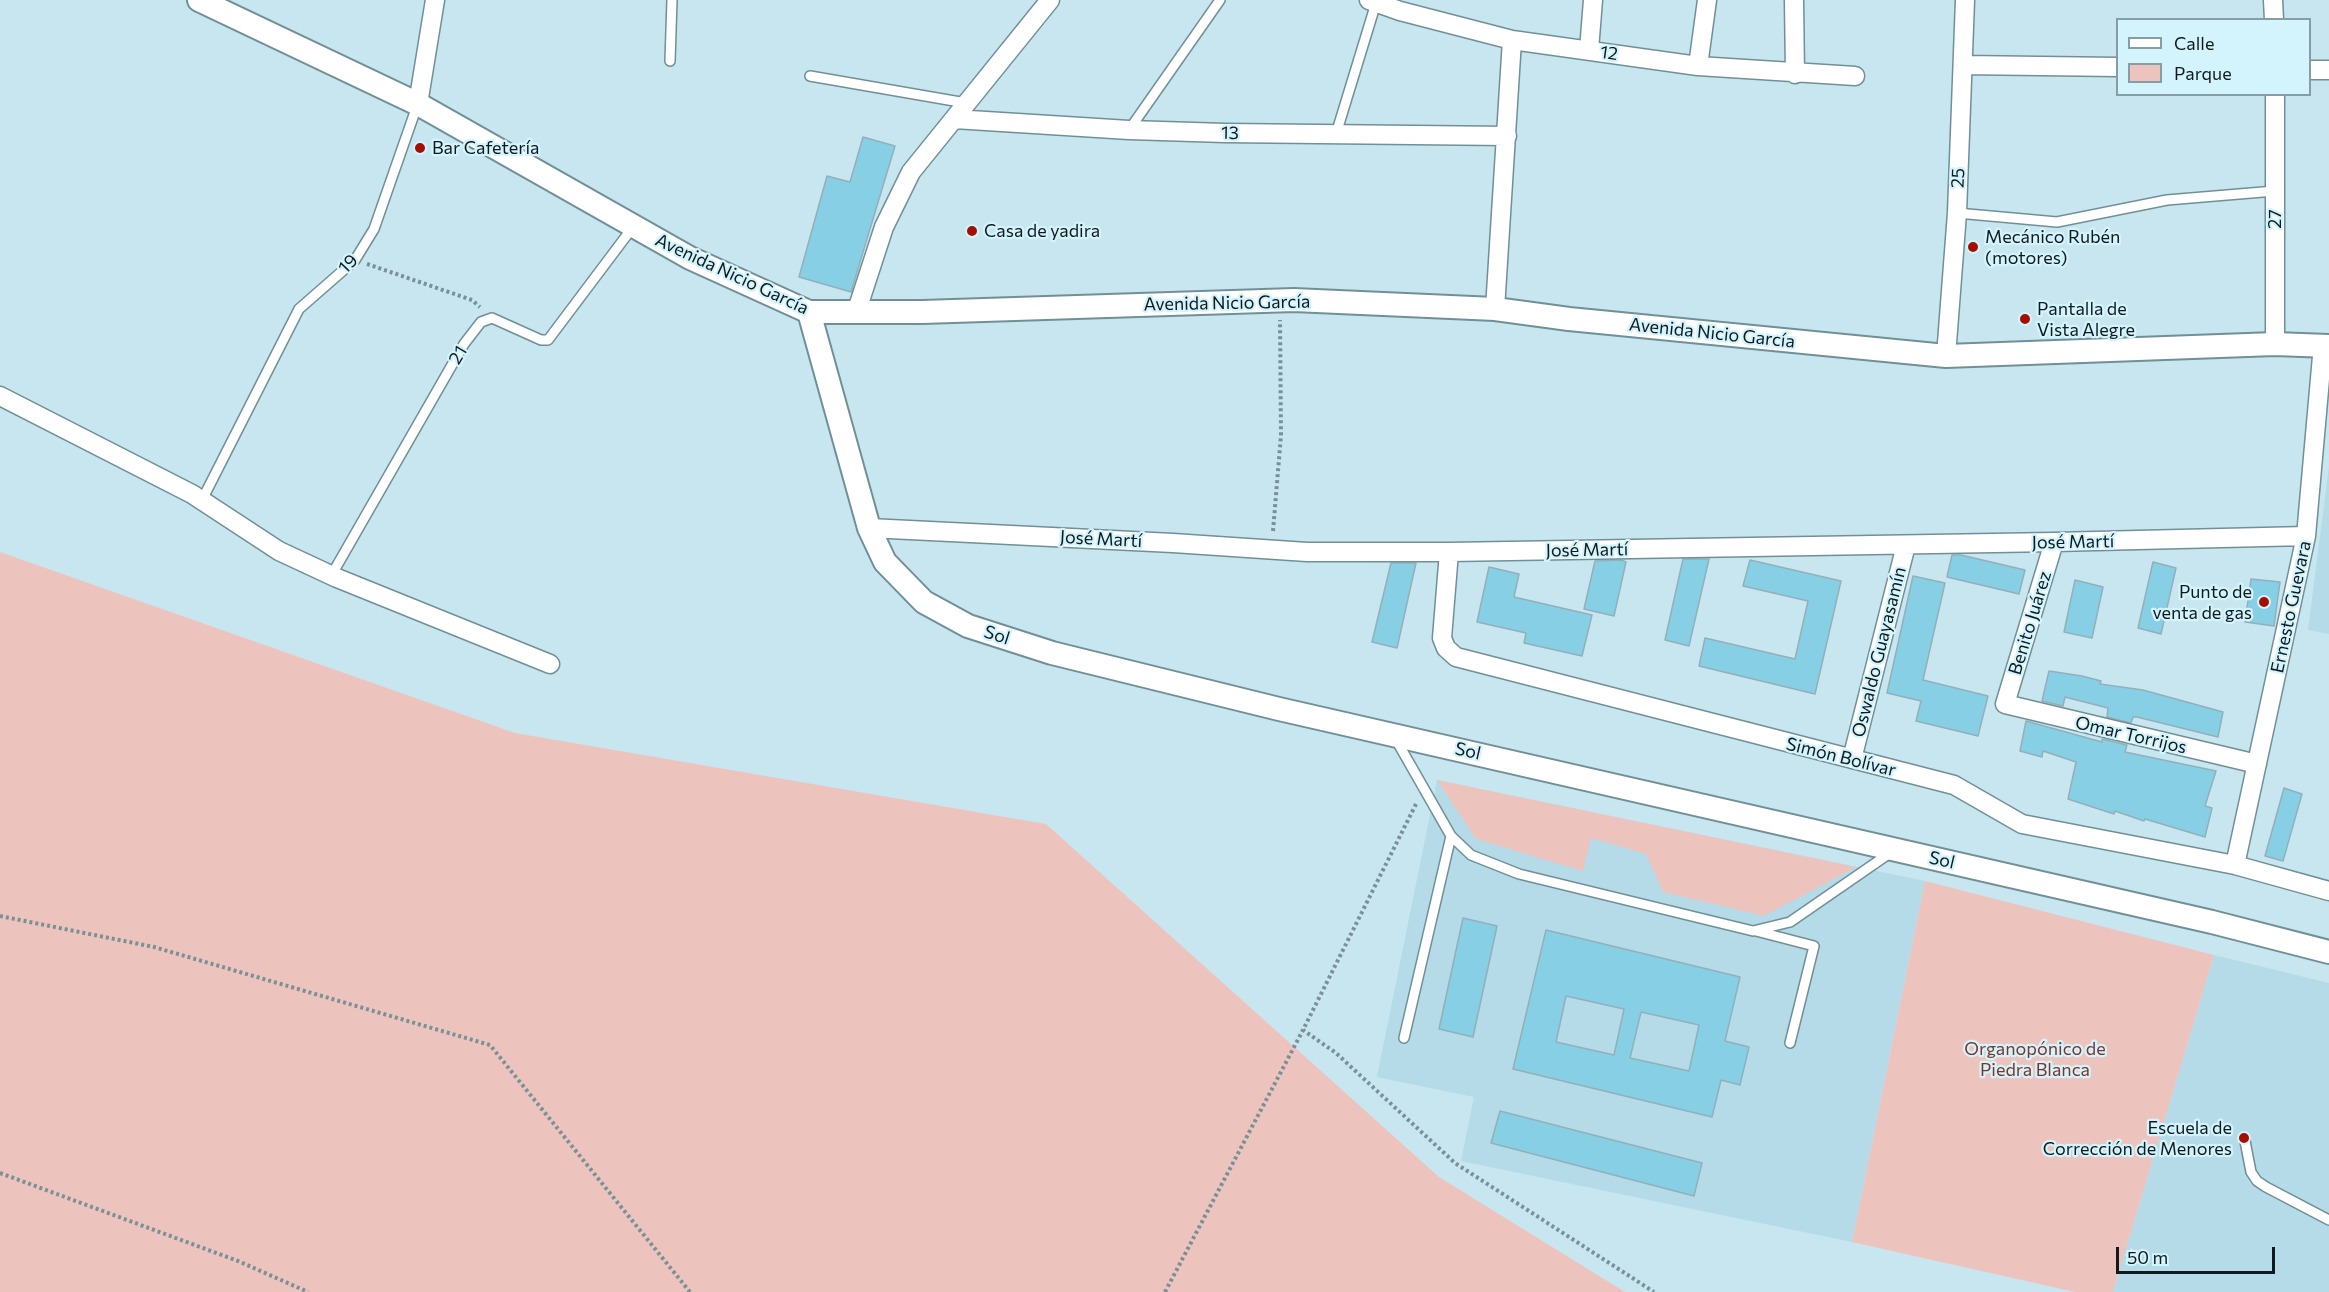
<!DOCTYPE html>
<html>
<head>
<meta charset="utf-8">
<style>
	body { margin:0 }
	#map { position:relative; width:2329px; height:1292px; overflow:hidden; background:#c7e6f0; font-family:Commissioner,sans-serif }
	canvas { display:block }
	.legend { position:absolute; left:2116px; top:18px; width:195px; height:78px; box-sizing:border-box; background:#d4f4fd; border:2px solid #859da4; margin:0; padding:8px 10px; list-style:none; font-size:18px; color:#0f1a1e }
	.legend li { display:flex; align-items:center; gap:12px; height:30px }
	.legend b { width:30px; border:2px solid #859da4 }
	.scale { position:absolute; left:2116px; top:1247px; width:159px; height:27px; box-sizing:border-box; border:3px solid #0f1a1e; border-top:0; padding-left:8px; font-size:18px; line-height:21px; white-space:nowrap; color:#0f1a1e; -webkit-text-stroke:4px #d4f4fd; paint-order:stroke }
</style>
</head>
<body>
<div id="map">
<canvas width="2329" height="1292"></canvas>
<ul class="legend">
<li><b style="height:8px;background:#fff"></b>Calle</li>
<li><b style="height:16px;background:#edc4bd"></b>Parque</li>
</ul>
<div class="scale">50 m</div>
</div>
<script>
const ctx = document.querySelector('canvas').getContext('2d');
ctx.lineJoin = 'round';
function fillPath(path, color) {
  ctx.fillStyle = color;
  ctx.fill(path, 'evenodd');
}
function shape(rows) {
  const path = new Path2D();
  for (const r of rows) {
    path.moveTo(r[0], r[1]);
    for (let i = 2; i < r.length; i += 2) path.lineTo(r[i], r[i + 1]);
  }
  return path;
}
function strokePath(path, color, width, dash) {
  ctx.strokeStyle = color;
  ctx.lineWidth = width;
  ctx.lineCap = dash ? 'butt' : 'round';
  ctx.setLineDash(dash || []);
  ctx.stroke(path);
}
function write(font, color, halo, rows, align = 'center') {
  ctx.font = font + ' Commissioner,sans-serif';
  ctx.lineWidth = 4.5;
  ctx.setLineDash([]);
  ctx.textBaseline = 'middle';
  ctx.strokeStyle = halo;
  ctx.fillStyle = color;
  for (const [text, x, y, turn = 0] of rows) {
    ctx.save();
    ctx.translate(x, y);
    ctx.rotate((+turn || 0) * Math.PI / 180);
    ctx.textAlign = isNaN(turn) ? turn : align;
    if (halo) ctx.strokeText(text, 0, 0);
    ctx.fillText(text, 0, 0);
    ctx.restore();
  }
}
const built = shape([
	[2329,466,2329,634,2308,630],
	[1437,780,1925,881,1852,1242,1461,1161,1474,1097,1377,1077],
	[2214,955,2329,983,2329,1292,2113,1292]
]);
const green = shape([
	[0,552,515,733,1046,824,1439,1177,1625,1292,0,1292],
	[1437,780,1856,867,1764,916,1663,892,1646,854,1591,838,1583,871,1476,839],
	[1925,881,2214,955,2113,1292,2075,1292,1852,1242]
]);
const building = shape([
	[863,137,895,146,851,292,799,277,827,176,850,182,863,137],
	[1952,555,1961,555,2025,570,2019,594,1947,577,1952,555],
	[1683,559,1709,559,1689,646,1665,640,1683,559],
	[1621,560,1626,562,1614,616,1584,609,1595,561,1621,560],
	[1750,560,1841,581,1815,694,1699,666,1705,638,1795,659,1808,601,1743,586,1750,560],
	[2153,562,2176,568,2161,634,2138,628,2153,562],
	[1391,563,1416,563,1397,648,1372,642,1391,563],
	[1489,567,1519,574,1514,597,1592,615,1582,656,1524,643,1526,633,1477,622,1489,567],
	[1913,576,1945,583,1923,680,1988,696,1978,736,1916,721,1921,701,1887,693,1913,576],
	[2251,579,2280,582,2274,626,2245,622,2251,579],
	[2075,580,2103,587,2092,638,2064,632,2075,580],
	[2049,671,2082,676,2101,681,2100,684,2143,690,2223,712,2218,737,2137,717,2133,717,2131,723,2107,717,2108,708,2065,697,2063,706,2042,701,2049,671],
	[2026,721,2102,742,2102,739,2127,745,2125,752,2216,771,2205,806,2212,808,2205,837,2145,819,2144,821,2115,811,2114,814,2068,799,2076,762,2043,751,2042,757,2020,751,2026,721],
	[2284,788,2302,794,2283,861,2265,856,2284,788],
	[1463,918,1497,926,1473,1037,1439,1029,1463,918],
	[1546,930,1740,977,1725,1041,1749,1047,1740,1085,1721,1080,1712,1117,1513,1069,1546,930],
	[1566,996,1624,1009,1614,1055,1556,1042,1566,996],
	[1641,1012,1699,1025,1689,1071,1630,1058,1641,1012],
	[1500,1111,1702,1163,1694,1196,1491,1143,1500,1111]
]);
const path = shape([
	[367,264,472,300,480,307],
	[1273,531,1281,435,1280,320],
	[1416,804,1303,1030,1336,1053,1455,1163,1654,1292],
	[0,916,154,947,490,1045,690,1292],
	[0,1173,238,1261,308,1292],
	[1165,1292,1303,1030]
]);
const service = shape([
	[670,61,672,0],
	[810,76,966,103],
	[1129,130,1220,0],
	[1336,134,1376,3],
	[1957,213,2057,222,2167,200,2275,191],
	[202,500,299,309,355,260,374,229,417,106],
	[331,576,464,344,481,322,492,318,541,340,548,340,633,227],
	[1395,738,1451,836,1471,855,1519,874,1753,931,1790,922,1890,853],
	[1756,931,1814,946,1790,1043],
	[1404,1038,1451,836],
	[2245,1141,2251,1172,2257,1181,2266,1187,2329,1220]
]);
const minor = shape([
	[1369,0,1400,11,1512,40,1698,66,1855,76],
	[1794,0,1795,74],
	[2273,0,2274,20],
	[1589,50,1593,0],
	[1963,65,2118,67],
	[1698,66,1707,0],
	[2310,70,2329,70],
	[2275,94,2275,344],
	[418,104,435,0],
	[954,119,1129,130,1225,133,1507,136],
	[1495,309,1512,40],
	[856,313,884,227,911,172,1050,0],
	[1946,356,1957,213,1965,0],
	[0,396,192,494,279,551,337,578,550,664],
	[869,528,1173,543,1307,552,1449,552,2054,542,2306,536],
	[2054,542,2005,704,2257,764],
	[1449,552,1442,638,1446,648,1456,657,1954,785,2022,824,2235,865,2329,891],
	[1852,759,1906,545],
	[2235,865,2306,536,2323,345]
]);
const tertiary = shape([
	[199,0,418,104,690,258,809,312,922,312,1294,300,1495,309,1569,319,1946,356,2275,344,2329,346],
	[809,312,869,528,885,562,924,602,968,626,1052,653,1279,709,2212,922,2329,952]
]);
const markers = [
	[420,148,6,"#a40f04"],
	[972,231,6,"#a40f04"],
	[1973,247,6,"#a40f04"],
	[2025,319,6,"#a40f04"],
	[2264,602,6,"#a40f04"],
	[2244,1138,6,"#a40f04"]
];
const streetNames = [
	["12",1609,53,8],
	["13",1230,133,1],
	["25",1958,178,-88],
	["27",2275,219,-90],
	["19",348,264,-46],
	["Avenida Nicio García",732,274,25],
	["Avenida Nicio García",1227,303,-1],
	["Avenida Nicio García",1712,333,6],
	["21",458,355,-59],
	["José Martí",1101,539,3],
	["José Martí",2073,542,-1],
	["José Martí",1587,550,-1],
	["Ernesto Guevara",2291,607,-78],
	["Benito Juárez",2030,623,-73],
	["Sol",997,635,18],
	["Oswaldo Guayasamín",1879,652,-76],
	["Omar Torrijos",2131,735,13],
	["Sol",1468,751,13],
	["Simón Bolívar",1841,757,14],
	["Sol",1942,860,13]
];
const poiNames = [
	["Bar Cafetería",432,148],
	["Casa de yadira",984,231],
	["Mecánico Rubén",1985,237],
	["(motores)",1985,258],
	["Pantalla de",2037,309],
	["Vista Alegre",2037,330],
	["Punto de",2252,592,"right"],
	["venta de gas",2252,613,"right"],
	["Escuela de",2232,1128,"right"],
	["Corrección de Menores",2232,1149,"right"]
];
const parkNames = [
	["Organopónico de",2035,1049],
	["Piedra Blanca",2035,1070]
];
fillPath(built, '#b4dbe7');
fillPath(green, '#edc4bd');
fillPath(building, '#87cfe4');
strokePath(building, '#92b0b9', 1.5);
strokePath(service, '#718f97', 12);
strokePath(minor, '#718f97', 21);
strokePath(tertiary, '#718f97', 26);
strokePath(path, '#799097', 4, [3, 3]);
strokePath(service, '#fff', 9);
strokePath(minor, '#fff', 18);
strokePath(tertiary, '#fff', 22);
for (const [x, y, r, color] of markers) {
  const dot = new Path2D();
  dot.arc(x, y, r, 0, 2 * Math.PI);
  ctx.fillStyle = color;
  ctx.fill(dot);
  strokePath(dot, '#d4f4fd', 2);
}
write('18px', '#0f1a1e', '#d4f4fd', streetNames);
write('18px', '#0f1a1e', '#d4f4fd', poiNames, 'left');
write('18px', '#7f3429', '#d4f4fd', parkNames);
</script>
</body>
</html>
